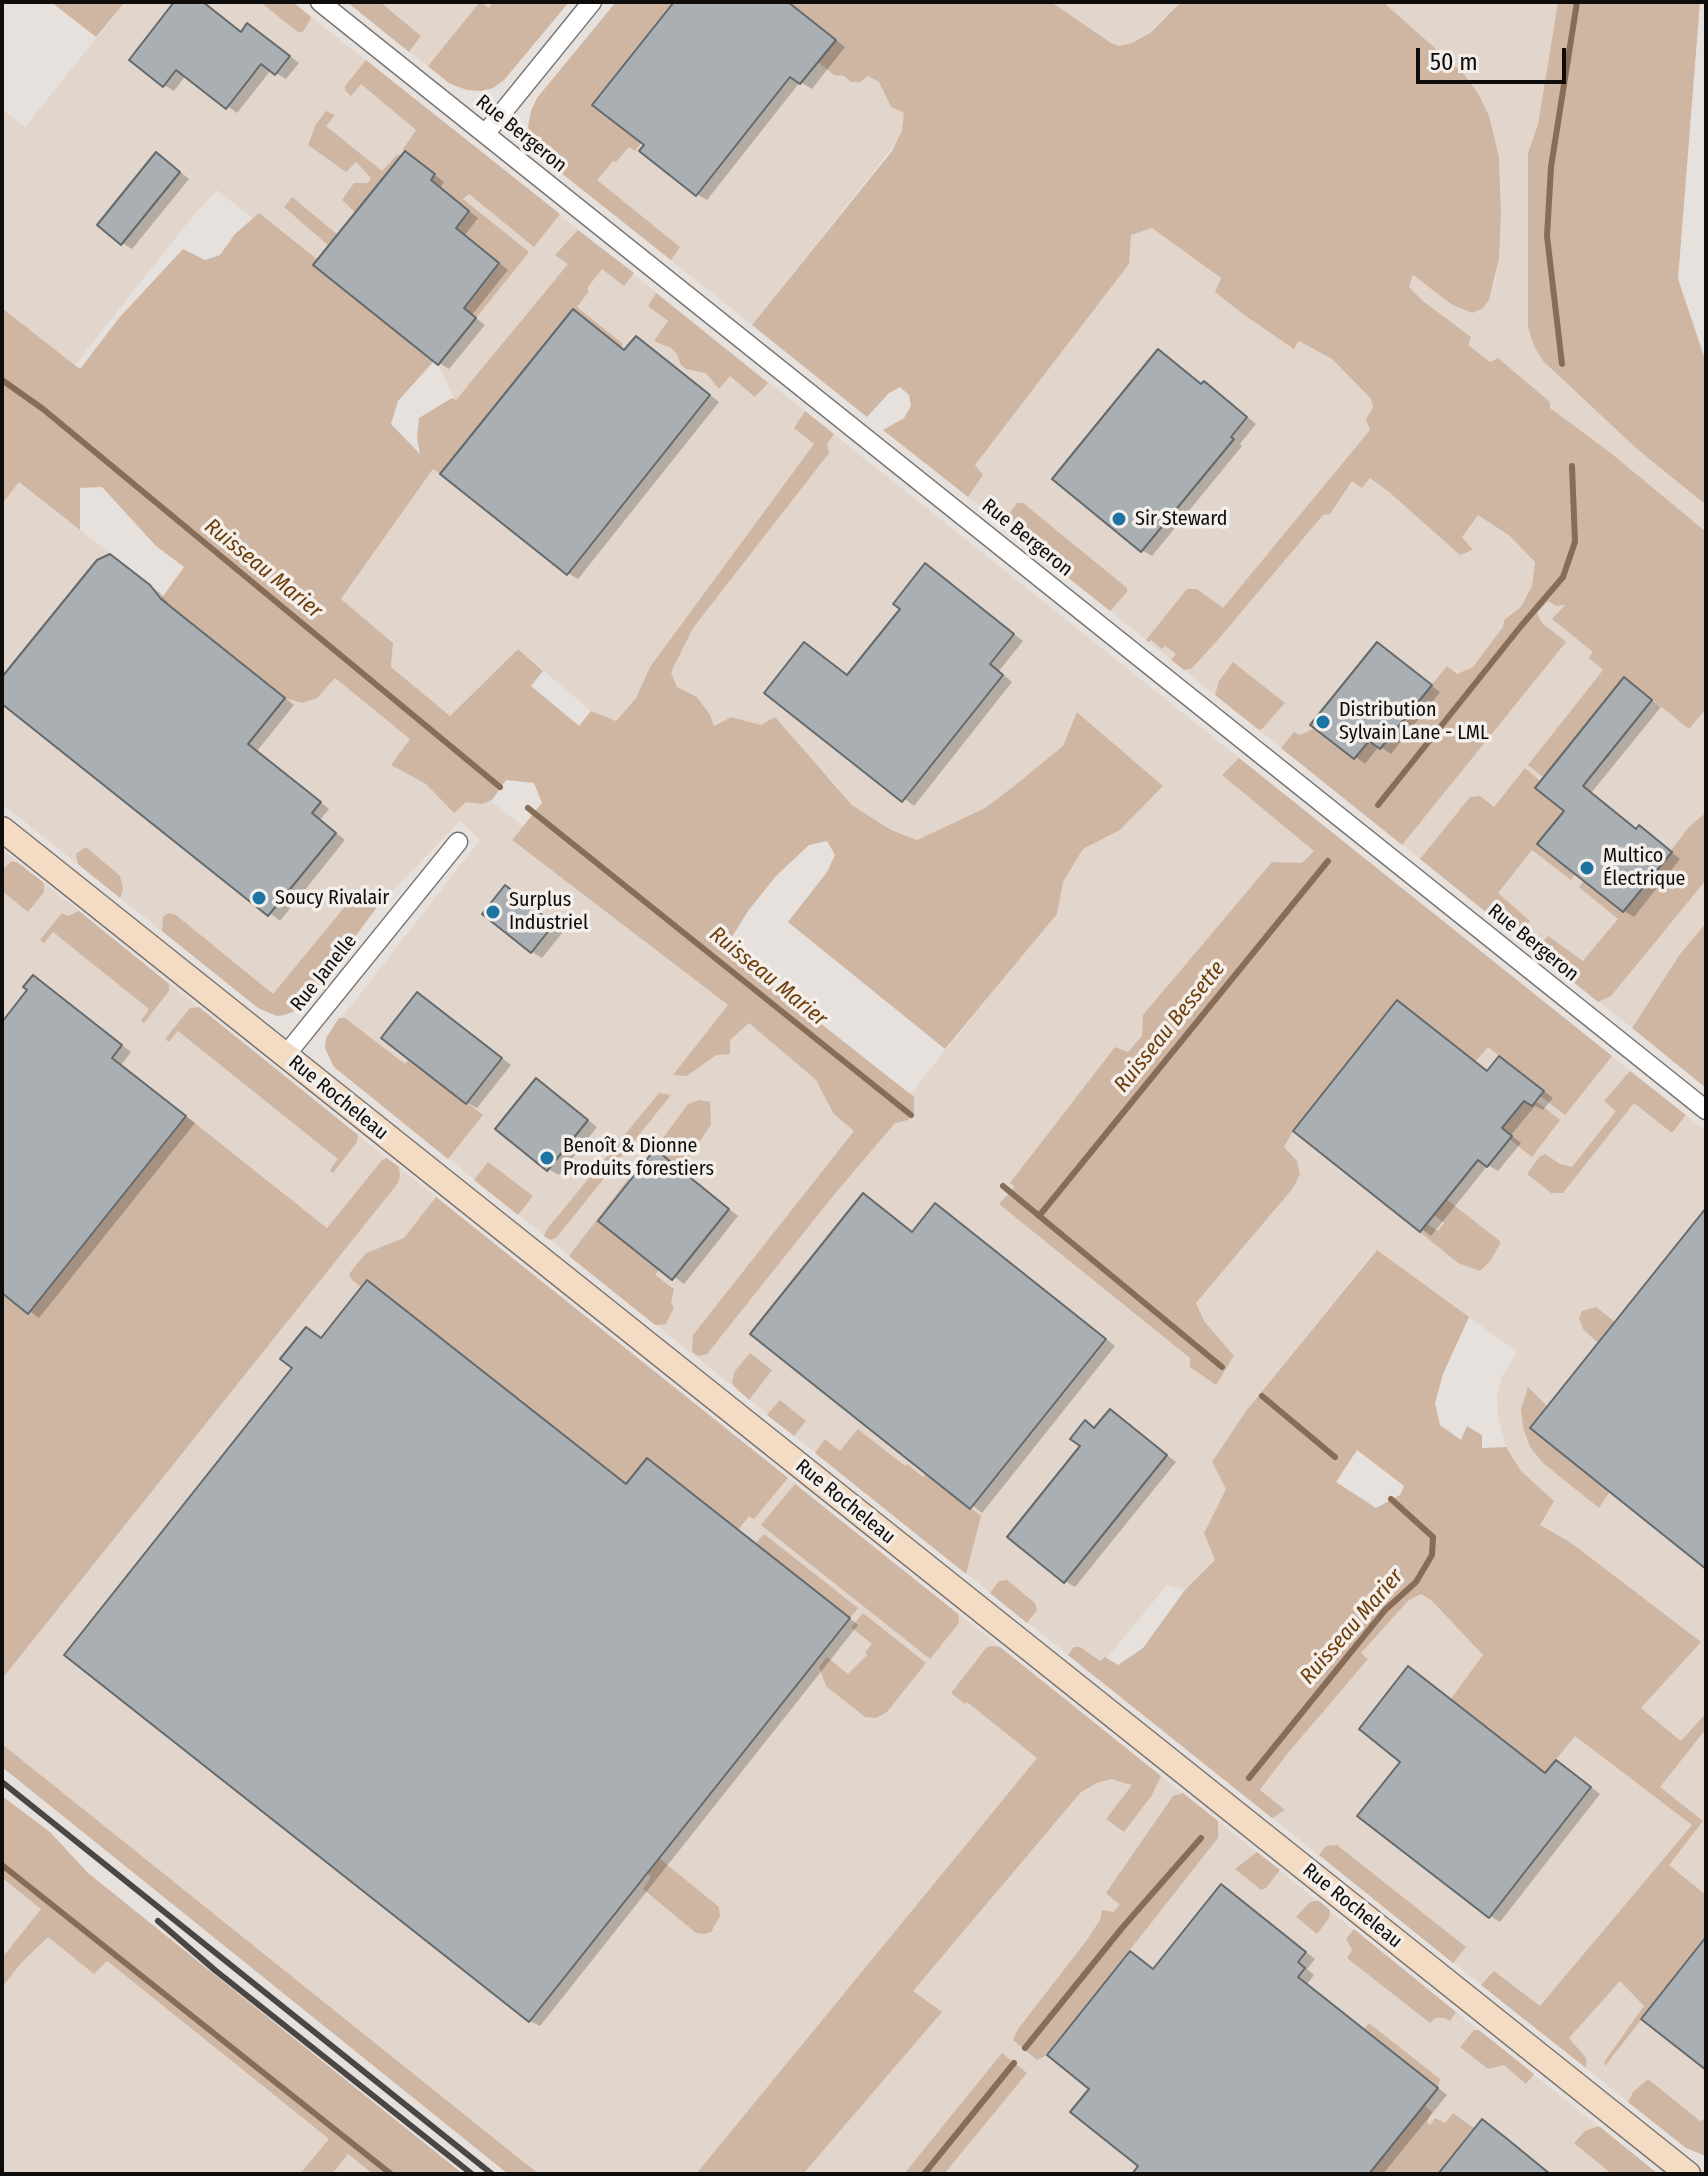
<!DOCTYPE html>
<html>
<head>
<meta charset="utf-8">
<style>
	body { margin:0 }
	#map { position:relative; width:1708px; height:2176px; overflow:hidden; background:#e7e1dd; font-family:"Fira Sans Condensed",sans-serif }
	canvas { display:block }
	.frame { position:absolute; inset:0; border:4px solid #0f0d0c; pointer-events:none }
	.scale { position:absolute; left:1416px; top:48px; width:150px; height:36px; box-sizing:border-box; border:4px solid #0f0d0c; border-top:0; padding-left:10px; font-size:24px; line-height:28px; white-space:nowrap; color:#0f0d0c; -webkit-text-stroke:6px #f4efea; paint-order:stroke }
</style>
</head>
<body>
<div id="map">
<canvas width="1708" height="2176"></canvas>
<div class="frame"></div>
<div class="scale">50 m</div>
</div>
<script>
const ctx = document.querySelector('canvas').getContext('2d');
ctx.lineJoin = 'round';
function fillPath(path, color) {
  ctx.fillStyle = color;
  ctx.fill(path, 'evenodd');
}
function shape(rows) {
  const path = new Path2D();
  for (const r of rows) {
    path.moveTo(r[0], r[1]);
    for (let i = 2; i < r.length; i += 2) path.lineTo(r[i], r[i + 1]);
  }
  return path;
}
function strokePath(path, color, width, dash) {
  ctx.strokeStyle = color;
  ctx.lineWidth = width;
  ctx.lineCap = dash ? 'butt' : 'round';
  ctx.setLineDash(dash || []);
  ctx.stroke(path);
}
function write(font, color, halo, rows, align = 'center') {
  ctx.font = font + ' "Fira Sans Condensed",sans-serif';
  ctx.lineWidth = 7;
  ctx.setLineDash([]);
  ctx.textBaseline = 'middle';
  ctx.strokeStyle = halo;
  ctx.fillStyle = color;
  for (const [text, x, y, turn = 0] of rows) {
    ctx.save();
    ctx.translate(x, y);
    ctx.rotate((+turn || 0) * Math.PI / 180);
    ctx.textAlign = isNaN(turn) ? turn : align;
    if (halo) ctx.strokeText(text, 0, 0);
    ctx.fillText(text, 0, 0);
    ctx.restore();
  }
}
const built = shape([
	[125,2,293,2,1706,1131,1706,2156,1686,2148,1252,1802,1288,1753,1367,1658,1360,1653,1409,1600,1420,1594,1432,1601,1506,1679,1686,1745,1641,1708,1700,1642,1570,1542,1539,1525,1553,1501,1521,1471,1506,1447,1498,1419,1497,1396,1501,1378,1517,1352,1376,1250,1246,1411,1212,1462,1226,1489,1204,1533,1215,1560,1185,1590,1167,1585,1093,1675,334,1067,325,1048,326,1038,480,840,460,821,377,907,302,1008,277,1016,258,1008,2,804,2,504,19,482,150,585,161,599,334,677,523,826,512,840,728,1005,816,1080,833,1113,914,1097,910,1094,1056,914,1063,882,1083,849,1120,830,1163,786,1078,712,1063,746,1014,786,985,808,917,840,891,830,852,805,831,779,761,725,731,717,714,726,697,697,677,687,650,667,636,698,615,721,591,711,518,649,450,716,391,667,393,643,341,600,433,469,455,400,438,365,217,190,193,216,75,365,2,308,2,109,25,127],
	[347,2,569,2,504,80,493,88,481,91,458,88,449,83],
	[616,2,788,2,922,110,752,325,550,164,532,142,528,127,531,111,537,98],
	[1039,2,1181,2,1117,63],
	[1383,2,1558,2,1538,124,1528,153,1534,346,1544,361,1637,449,1706,505,1706,923,1680,954,1632,1028,1020,539,1025,533,1014,524,1009,530,956,487,1129,264,1131,235,1151,227,1221,278,1215,292,1244,315,1294,349,1299,341,1332,359,1370,399,1397,297,1413,275,1451,304,1472,313,1482,309,1494,286,1499,259,1501,213,1499,157,1478,93,1462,72],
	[2,849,387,1158,382,1160,327,1228,186,1116,28,1314,2,1293],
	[399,1167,1083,1713,1054,1737,696,2174,539,2174,2,1744,2,1679,397,1183],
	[1092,1721,1218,1821,1658,2174,715,2174],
	[2,1878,56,1921,373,2174,2,2174]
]);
const green = shape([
	[51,2,125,2,96,37],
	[260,2,293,2,311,17,310,20,303,32,298,32],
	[347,2,380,2,421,36,409,52],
	[480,2,489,8,493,2,569,2,504,80,493,88,481,91,467,90,449,83,428,66],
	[616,2,674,2,593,104,641,143,635,151,629,147,616,162,613,161,597,180,680,247,671,260,550,164,532,142,528,127,531,111,537,98],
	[788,2,1051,2,1111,43,1119,46,1132,43,1150,33,1181,2,1383,2,1462,72,1478,93,1489,116,1499,157,1501,213,1499,259,1489,300,1482,309,1472,313,1451,304,1413,275,1409,287,1423,301,1471,337,1468,345,1490,362,1498,358,1550,402,1550,408,1612,454,1706,532,1706,709,1689,729,1624,677,1543,777,1528,765,1603,670,1589,658,1593,652,1552,619,1565,605,1556,606,1548,601,1537,613,1542,623,1566,642,1402,845,1281,748,1294,732,1300,735,1315,728,1354,759,1369,741,1380,749,1447,666,1457,674,1473,667,1503,627,1504,620,1521,607,1532,586,1535,562,1510,536,1478,515,1462,537,1473,550,1460,555,1388,491,1370,478,1362,488,1352,481,1330,514,1323,515,1216,642,1191,669,1184,670,1171,660,1176,654,1165,646,1162,649,1151,640,1149,642,1146,640,1187,589,1197,589,1223,608,1370,430,1366,419,1373,407,1371,399,1332,359,1299,341,1294,349,1244,315,1215,292,1221,278,1152,228,1131,235,1129,264,975,465,983,475,968,497,883,430,904,418,911,406,909,395,900,387,889,393,867,417,752,325,892,151,902,131,904,113,891,107,879,82,868,76,860,82,851,82,844,76,834,75,818,62,836,39],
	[1558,2,1700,2,1678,279,1706,362,1706,505,1637,449,1543,361,1534,346,1528,327,1528,153,1538,124],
	[366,60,560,214,534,247,469,194,463,199,529,252,476,318,464,308,499,263,456,228,431,180,435,174,403,149,416,130,361,84,351,96,345,90,345,86],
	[326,111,335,115,326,126,382,171,398,154,401,156,356,213,342,200,354,183,368,183,371,178,356,162,346,172,308,145,316,124],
	[292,197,338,235,329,246,284,207],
	[259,213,318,260,434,361,398,401,391,424,420,454,417,438,419,418,452,398,456,400,568,264,555,255,578,230,634,273,624,286,602,269,587,288,589,291,577,307,623,344,621,347,572,309,440,474,433,469,341,599,393,643,391,667,450,716,518,649,543,671,531,686,579,726,591,711,616,721,636,698,650,667,814,444,794,428,805,411,834,434,827,444,829,453,693,628,671,672,677,687,697,697,710,715,714,726,731,717,761,725,775,717,852,805,891,830,917,840,985,808,1014,786,1063,746,1077,712,1163,786,1120,830,1083,849,1063,882,1057,914,945,1049,788,922,827,872,835,855,827,841,809,845,776,876,748,911,725,948,914,1097,914,1112,908,1120,895,1123,833,1196,707,1354,699,1356,692,1352,693,1335,854,1131,833,1113,816,1080,749,1023,730,1040,730,1054,716,1055,687,1076,673,1075,728,1005,512,840,542,803,534,783,506,780,492,800,482,804,466,802,454,813,426,784,391,765,410,739,335,678,317,698,302,703,285,698,161,599,184,567,156,546,102,487,80,488,80,530,19,482,2,504,2,308,80,369,119,318,183,249,205,260,220,255,235,234],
	[656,293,768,383,755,397,730,376,719,389,706,373,686,369,681,365,677,354,671,348,654,341,668,321,648,306],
	[1017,503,1023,503,1127,588,1127,592,1110,611,1020,539,1025,533,1014,524,1009,530,1001,524],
	[1233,662,1285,703,1262,729,1259,730,1215,695,1219,681],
	[1239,758,1612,1056,1565,1115,1540,1096,1543,1091,1488,1047,1475,1062,1397,1000,1293,1131,1284,1147,1297,1161,1300,1174,1293,1188,1196,1303,1204,1321,1234,1356,1216,1385,1190,1367,1190,1358,999,1204,1015,1187,1010,1183,1115,1047,1128,1052,1142,1036,1143,1015,1272,862,1302,863,1314,851,1222,775],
	[1525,768,1540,781,1535,788,1564,811,1537,844,1575,874,1571,880,1532,850,1498,893,1530,921,1518,938,1420,859,1470,797,1480,796,1494,807],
	[1703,815,1706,815,1706,880,1611,996,1598,1002,1535,951,1548,936,1583,961,1618,919,1579,887,1584,881,1623,912,1689,827],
	[86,847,120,876,123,889,120,898,78,864,76,854],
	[12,861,18,863,44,883,44,892,28,912,2,891,2,870],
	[356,893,377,907,302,1008,285,1015,277,1016,258,1008,162,931,163,917,169,913,176,915,273,994],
	[79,911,169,984,169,991,144,1023,141,1021,149,1009,53,932,44,943,40,940,62,913,68,916],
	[1706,923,1706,1088,1632,1028,1680,954],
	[199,1007,358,1135,357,1142,333,1173,330,1170,338,1159,178,1031,169,1042,165,1039,190,1008],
	[339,1018,345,1018,405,1064,409,1059,483,1115,448,1159,334,1067,325,1048,326,1038],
	[1630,1071,1686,1115,1672,1133,1634,1103,1563,1193,1551,1193,1527,1174,1539,1157,1545,1154,1560,1164,1572,1167,1616,1111,1604,1101],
	[659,1093,671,1095,556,1238,550,1240,544,1236,547,1229],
	[699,1100,710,1102,711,1125,680,1170,655,1149,688,1104],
	[1524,1101,1532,1106,1536,1101,1560,1120,1532,1157,1509,1139,1511,1135,1502,1128],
	[186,1116,327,1228,382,1160,387,1158,399,1167,400,1176,398,1183,2,1679,2,1293,28,1314],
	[488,1162,533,1196,518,1215,474,1180],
	[628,1179,631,1179,598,1221,659,1270,655,1275,674,1289,671,1302,674,1308,666,1324,655,1325,569,1256],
	[436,1197,788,1478,754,1519,749,1516,738,1530,647,1458,626,1484,368,1280,361,1287,352,1280,349,1274,366,1253,404,1238],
	[1446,1199,1501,1242,1491,1260,1480,1271,1458,1263,1420,1232,1427,1224,1438,1231,1444,1223,1434,1215],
	[1377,1250,1469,1317,1443,1374,1435,1403,1440,1425,1461,1440,1467,1426,1482,1435,1482,1448,1506,1447,1521,1471,1554,1501,1540,1525,1570,1542,1701,1642,1641,1708,1681,1741,1706,1713,1706,1729,1660,1787,1703,1821,1669,1865,1706,1895,1706,1937,1605,2066,1604,2062,1644,2006,1620,1981,1569,2038,1586,2058,1586,2068,1481,1985,1494,1971,1540,2006,1692,1825,1575,1736,1545,1773,1450,1700,1483,1655,1432,1601,1421,1594,1409,1600,1361,1653,1368,1659,1288,1753,1260,1790,1285,1810,1272,1818,1068,1655,1074,1647,1080,1647,1100,1661,1105,1657,1118,1665,1143,1648,1185,1590,1215,1560,1204,1533,1226,1489,1212,1462,1246,1411],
	[1357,1450,1404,1486,1400,1495,1376,1508,1336,1482],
	[1596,1307,1615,1322,1598,1343,1583,1329,1579,1318,1582,1311],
	[750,1353,772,1370,749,1400,735,1387,732,1382,735,1371],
	[1528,1387,1547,1406,1530,1428,1610,1491,1599,1508,1543,1463,1530,1447,1523,1427,1521,1409],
	[780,1400,806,1421,794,1436,767,1415],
	[858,1429,905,1466,907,1464,923,1477,926,1474,981,1516,966,1574,815,1453,825,1439,840,1451],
	[795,1484,958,1614,959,1623,930,1659,761,1525],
	[764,1534,858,1608,850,1618,755,1544],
	[1007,1580,1035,1603,1037,1610,1027,1623,990,1593,999,1581],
	[863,1613,926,1663,887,1712,876,1718,865,1717,826,1686,819,1667,827,1657,848,1674,867,1655,865,1652,872,1644,851,1627],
	[992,1646,1000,1647,1161,1776,1152,1795,1124,1832,1106,1819,1132,1785,1111,1779,1097,1783,1081,1792,913,1991,942,2012,803,2174,696,2174,1037,1758,967,1702,965,1704,951,1693,987,1647],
	[2,1744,515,2155,539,2174,508,2174,2,1767],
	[1183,1793,1218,1821,1218,1838,1047,2055,1037,2060,1013,2040,1018,2029,1087,1940,1100,1920,1102,1910,1113,1912,1120,1905,1106,1893,1173,1796],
	[2,1796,50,1832,88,1873,463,2174,373,2174,348,2154,332,2174,300,2174,329,2139,107,1961,94,1974,48,1937,22,1962,2,1987,2,1958,41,1909,2,1878],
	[1337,1845,1466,1947,1453,1963,1319,1855,1326,1846],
	[1257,1852,1280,1870,1266,1888,1261,1890,1235,1869],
	[659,1858,719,1907,720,1916,711,1932,704,1934,696,1933,643,1889,651,1877,647,1873],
	[1314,1901,1319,1901,1330,1910,1329,1918,1317,1934,1296,1917,1309,1903],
	[1354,1929,1456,2012,1450,2021,1445,2018,1435,2018,1430,2023,1347,1958,1352,1950,1346,1939],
	[1369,2023,1440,2079,1438,2088,1364,2029],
	[1474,2030,1479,2030,1534,2074,1526,2084,1504,2065,1488,2069,1460,2047],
	[1002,2053,1027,2073,944,2174,904,2174],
	[1648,2079,1700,2121,1706,2119,1706,2156,1686,2148,1628,2102,1633,2092],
	[1424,2105,1432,2112,1427,2122,1430,2125,1435,2118,1445,2123,1453,2113,1474,2128,1438,2174,1369,2174],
	[1599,2126,1658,2174,1612,2174,1574,2143,1585,2131]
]);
const shadow = shape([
	[177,2,203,2,242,33,258,31,299,63,286,79,271,70,237,113,186,75,174,91,164,85],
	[676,2,788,2,845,47,812,89,800,82,707,200,697,194,647,145],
	[406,153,444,182,440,188,478,218,465,235,508,270,472,315,485,325,449,369,439,363],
	[167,161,189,179,132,249,122,243],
	[583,317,626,352,636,339,646,344,719,402,578,579,568,573],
	[1159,352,1203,385,1214,389,1256,424,1240,444,1242,446,1152,556,1142,550],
	[121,563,160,593,171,607,294,705,257,751,329,809,320,820,345,840,280,921,2,701,2,680],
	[936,572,1023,641,999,671,1012,682,914,806,766,693,849,677],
	[1378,644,1440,692,1391,754,1379,746,1365,764,1313,724],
	[1624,680,1661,707,1591,793,1637,830,1649,834,1680,859,1634,917,1624,911,1567,810],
	[505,887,563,932,542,958,532,952],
	[34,978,131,1052,121,1065,195,1123,39,1318,2,1291,2,1025,30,990],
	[428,1000,511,1065,477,1108,467,1103],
	[1509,1064,1553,1098,1543,1110,1535,1106,1511,1135,1521,1143,1498,1171,1488,1165,1431,1236,1295,1130],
	[537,1080,597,1127,559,1175,548,1169],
	[665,1158,738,1216,684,1284,601,1220],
	[946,1212,1115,1346,982,1513,753,1334],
	[368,1282,628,1485,657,1466,858,1625,540,2026,530,2021,322,1339],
	[1110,1411,1176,1462,1075,1587,1065,1581,1086,1423,1096,1429],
	[1403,1761,1546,1775,1566,1768,1600,1794,1500,1922,1490,1916],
	[1232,1893,1315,1959,1307,1969,1314,1975,1307,1984,1447,2095,1383,2174,1134,2174,1141,2166,1092,2089,1154,1971]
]);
const stream = shape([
	[1562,364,1547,236,1551,167,1577,2],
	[2,380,43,409,500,787],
	[1378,805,1521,626,1563,577,1575,542,1572,466],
	[528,808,911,1115],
	[1003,1186,1222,1367],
	[1039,1216,1328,861],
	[1262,1396,1335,1457],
	[1249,1778,1385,1610,1416,1582,1432,1555,1433,1537,1391,1499],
	[2,1865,391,2174],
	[1025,2048,1122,1928,1201,1838],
	[924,2174,1014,2063]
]);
const building = shape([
	[174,2,203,2,241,32,247,23,290,56,275,75,261,64,226,109,176,70,163,87,129,60,174,2],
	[674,2,788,2,836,40,800,84,790,77,696,196,639,151,644,145,592,105,674,2],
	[405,151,435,174,431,180,469,211,456,228,499,263,464,308,476,318,438,365,313,265,405,151],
	[156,152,180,172,121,245,97,225,156,152],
	[573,309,624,350,636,336,710,395,567,575,440,474,573,309],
	[1158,349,1201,384,1204,381,1247,417,1231,437,1234,439,1141,552,1052,479,1158,349],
	[110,554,150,585,161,599,285,698,248,744,321,802,312,813,336,833,268,916,2,704,2,677,97,560,110,554],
	[925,563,1014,634,990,664,1003,675,902,802,764,693,804,642,847,675,900,609,893,604,925,563],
	[1377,642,1432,685,1380,749,1369,741,1354,759,1310,725,1377,642],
	[1624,677,1652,700,1583,786,1636,829,1639,825,1672,852,1623,912,1537,844,1564,811,1535,788,1624,677],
	[505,885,554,924,531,953,482,914,505,885],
	[33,975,122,1045,112,1058,186,1116,28,1314,2,1293,2,1022,27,990,23,987,33,975],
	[417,992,502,1058,466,1104,381,1038,417,992],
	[1397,1000,1487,1071,1499,1056,1544,1091,1532,1106,1524,1101,1502,1128,1512,1136,1487,1167,1478,1160,1420,1232,1293,1131,1397,1000],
	[536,1078,588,1120,547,1171,495,1129,536,1078],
	[655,1149,729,1209,672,1280,598,1221,655,1149],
	[863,1193,912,1232,935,1203,1106,1339,970,1509,750,1334,863,1193],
	[1706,1208,1706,1569,1530,1428,1706,1208],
	[367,1280,626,1484,647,1458,850,1618,529,2022,64,1655,292,1368,280,1359,306,1327,321,1338,367,1280],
	[1110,1409,1167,1455,1064,1583,1007,1537,1080,1446,1070,1439,1085,1420,1094,1428,1110,1409],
	[1408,1666,1545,1773,1556,1760,1591,1787,1489,1918,1357,1816,1400,1762,1359,1729,1408,1666],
	[1221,1884,1306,1952,1298,1962,1305,1968,1298,1977,1438,2088,1369,2174,1132,2174,1138,2166,1070,2112,1089,2089,1047,2055,1130,1951,1153,1969,1221,1884],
	[1706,1937,1706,2070,1641,2019,1706,1937],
	[1482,2119,1506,2138,1550,2174,1438,2174,1482,2119]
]);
const street = shape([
	[320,2,1706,1110],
	[485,134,592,2],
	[285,1056,458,842]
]);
const secondary = shape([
	[2,829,1688,2174]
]);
const rail = shape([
	[2,1782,492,2174],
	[158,1921,216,1971,472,2174]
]);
const markers = [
	[1119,519,8,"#1d74a3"],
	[1323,722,8,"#1d74a3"],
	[1587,868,8,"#1d74a3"],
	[259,898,8,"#1d74a3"],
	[493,912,8,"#1d74a3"],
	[547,1158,8,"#1d74a3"]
];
const streetNames = [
	["Rue Bergeron",521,134,39],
	["Rue Bergeron",1027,538,39],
	["Rue Bergeron",1533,943,39],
	["Rue Janelle",324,973,-51],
	["Rue Rocheleau",338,1098,39],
	["Rue Rocheleau",845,1502,39],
	["Rue Rocheleau",1352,1906,39]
];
const poiNames = [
	["Sir Steward",1135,519],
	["Distribution",1339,710],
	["Sylvain Lane - LML",1339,733],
	["Multico",1603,856],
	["Électrique",1603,879],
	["Soucy Rivalair",275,898],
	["Surplus",509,900],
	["Industriel",509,923],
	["Benoît & Dionne",563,1146],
	["Produits forestiers",563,1169]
];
const waterNames = [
	["Ruisseau Marier",263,569,39],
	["Ruisseau Marier",768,977,39],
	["Ruisseau Bessette",1170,1027,-51],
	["Ruisseau Marier",1352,1627,-49]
];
fillPath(built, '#e2d6cc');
fillPath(green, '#cfb6a3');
fillPath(shadow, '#0003');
strokePath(stream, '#876d58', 6);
fillPath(building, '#a9afb3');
strokePath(building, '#64696c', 2);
strokePath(street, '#797470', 21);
strokePath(secondary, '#797470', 27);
strokePath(street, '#fff', 18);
strokePath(secondary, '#f4dcc4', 24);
strokePath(rail, '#494644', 6);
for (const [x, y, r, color] of markers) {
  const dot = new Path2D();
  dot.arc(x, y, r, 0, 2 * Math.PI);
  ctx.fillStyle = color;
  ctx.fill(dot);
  strokePath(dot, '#f4efea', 3);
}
write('20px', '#0f0d0c', '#f4efea', streetNames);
write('20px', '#0f0d0c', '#f4efea', poiNames, 'left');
write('italic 22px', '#6d3e0b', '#f4efea', waterNames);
</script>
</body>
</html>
